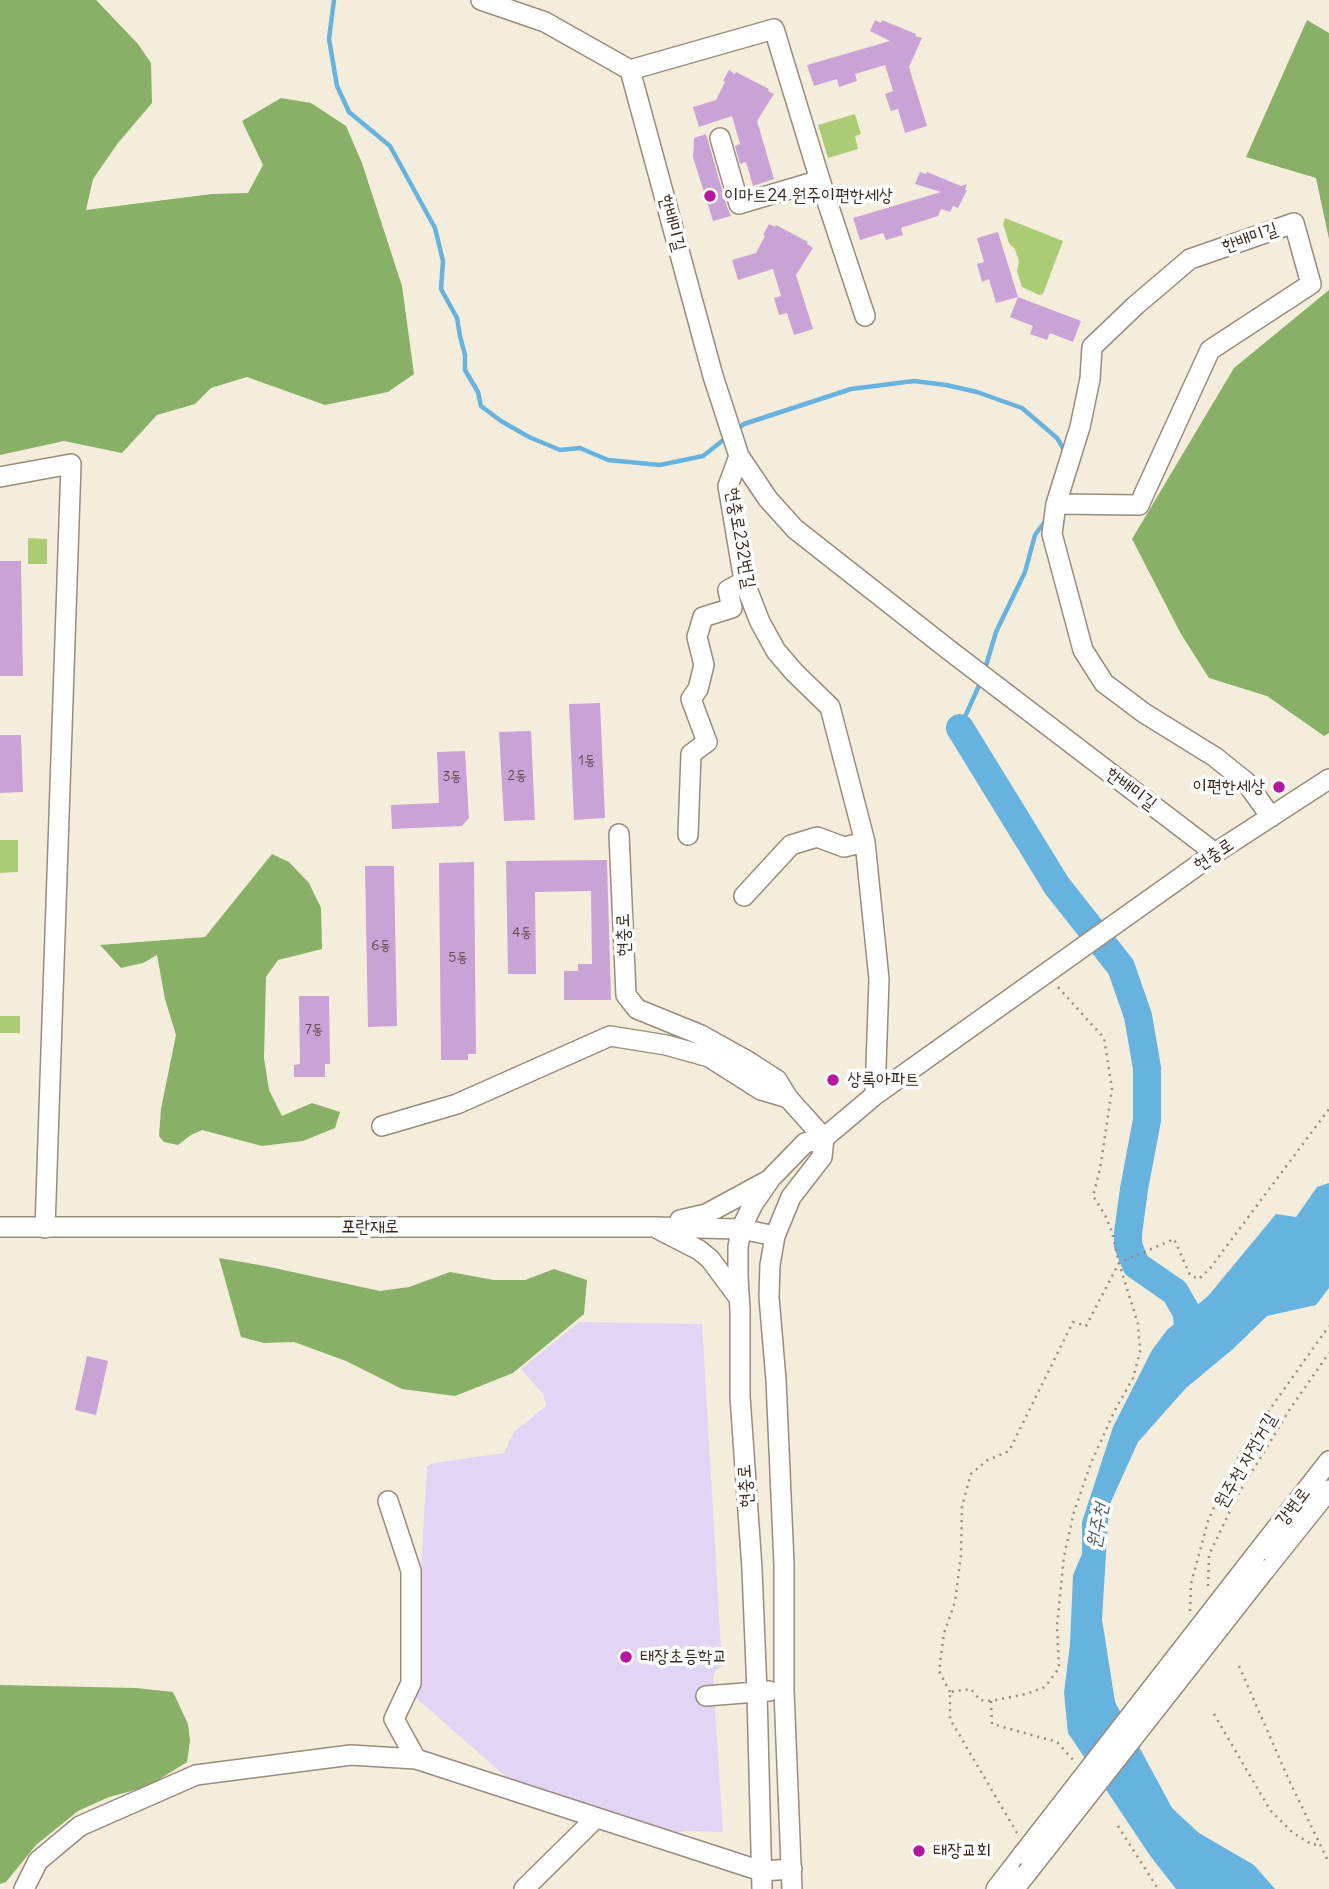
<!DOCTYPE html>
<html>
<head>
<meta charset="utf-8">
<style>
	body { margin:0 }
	canvas { display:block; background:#f5eddb }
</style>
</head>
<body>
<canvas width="1329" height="1889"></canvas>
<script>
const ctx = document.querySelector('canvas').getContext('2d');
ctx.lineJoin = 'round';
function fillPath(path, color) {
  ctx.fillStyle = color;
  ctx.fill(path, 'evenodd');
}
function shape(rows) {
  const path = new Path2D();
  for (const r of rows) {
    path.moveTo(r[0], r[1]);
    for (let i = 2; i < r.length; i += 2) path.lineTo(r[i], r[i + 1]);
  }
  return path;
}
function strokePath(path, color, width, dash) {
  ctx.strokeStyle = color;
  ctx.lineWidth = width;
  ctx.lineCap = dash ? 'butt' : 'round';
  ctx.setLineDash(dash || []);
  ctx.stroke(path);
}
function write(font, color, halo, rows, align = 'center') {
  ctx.font = font + ' Delius,"Poor Story",sans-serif';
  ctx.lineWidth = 7;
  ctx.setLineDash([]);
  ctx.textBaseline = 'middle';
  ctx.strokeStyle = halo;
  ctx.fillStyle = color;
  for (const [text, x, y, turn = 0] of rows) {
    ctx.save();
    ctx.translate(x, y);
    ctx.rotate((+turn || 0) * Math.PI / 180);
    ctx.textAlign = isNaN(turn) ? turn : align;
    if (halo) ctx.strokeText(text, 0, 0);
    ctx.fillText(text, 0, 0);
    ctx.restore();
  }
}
const built = shape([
	[579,1322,702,1324,722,1666,716,1670,713,1677,723,1832,687,1831,664,1834,514,1784,414,1696,427,1466,434,1463,504,1453,514,1432,546,1406,543,1394,521,1369]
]);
const green = shape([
	[855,114,861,134,855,136,858,149,828,158,818,125],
	[1005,218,1063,241,1043,294,1039,295,1022,287,1017,271,1019,262,1015,249,1009,243,1003,224],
	[28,538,47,539,47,564,28,564],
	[0,840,18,840,18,872,0,873],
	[0,1016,20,1016,20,1033,0,1033]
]);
const forest = shape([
	[0,0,96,0,138,44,151,63,152,103,118,143,93,179,86,210,212,194,248,193,263,165,242,121,281,98,311,103,346,126,362,163,402,286,414,374,388,392,325,405,247,377,211,388,195,404,157,415,122,453,64,441,0,455],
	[1307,20,1329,33,1329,239,1316,178,1246,157],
	[1329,290,1329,733,1324,736,1267,696,1209,678,1181,634,1132,539,1234,368],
	[272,854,289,862,309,883,321,908,322,949,278,960,266,977,264,1058,269,1090,282,1116,312,1103,340,1112,335,1128,303,1141,262,1146,202,1130,191,1135,178,1145,164,1142,159,1136,161,1109,176,1035,165,999,157,955,143,963,121,968,100,945,205,937],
	[219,1258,265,1266,380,1291,409,1287,450,1272,494,1280,525,1280,554,1269,587,1280,584,1314,513,1373,455,1396,402,1389,346,1361,294,1342,264,1343,241,1337],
	[0,1685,136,1688,173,1692,188,1724,190,1741,187,1762,147,1787,109,1797,78,1811,36,1845,6,1882,0,1884]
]);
const water = shape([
	[1329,1183,1329,1288,1316,1305,1267,1316,1233,1349,1186,1388,1138,1442,1109,1506,1102,1619,1115,1702,1172,1808,1199,1833,1254,1865,1275,1889,1176,1889,1151,1857,1068,1733,1064,1693,1070,1644,1073,1575,1082,1554,1082,1522,1113,1427,1152,1350,1167,1330,1208,1296,1276,1214,1296,1217,1317,1187]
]);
const stream = shape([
	[334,0,329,39,337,86,349,112,390,146,435,228,443,261,441,289,457,318,460,336,465,355,465,370,478,392,481,406,501,421,529,437,560,450,580,448,608,460,660,465,703,456,726,438],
	[735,431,744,424,851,389,914,381,946,385,977,392,1022,408,1057,438,1066,453],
	[985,669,996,632,1025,572,1035,535,1046,520],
	[960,728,981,681]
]);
const river = shape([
	[960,728,1057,886,1121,967,1138,1016,1147,1068,1147,1120,1134,1189,1128,1233,1128,1245,1136,1265,1175,1292,1187,1313,1189,1352]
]);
const building = shape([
	[875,20,881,23,882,20,916,34,915,36,922,38,909,67,927,126,905,133,898,109,891,111,885,94,893,91,885,65,855,74,857,81,839,87,837,79,814,86,807,65,890,41,870,31],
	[729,70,735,74,736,72,769,89,768,91,774,94,757,121,774,179,753,186,746,162,740,164,735,146,740,144,732,116,699,127,693,107,716,100,725,82,723,81],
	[706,134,727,207,731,216,713,221,693,157,694,138],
	[920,172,926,174,927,172,961,186,967,184,965,190,967,190,958,208,953,206,950,212,941,209,938,216,901,228,903,235,886,240,883,233,860,240,853,218,941,192,915,184],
	[769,224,775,227,776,225,808,242,807,244,813,248,796,275,813,329,794,335,787,313,779,315,774,298,781,296,773,269,738,280,732,260,756,253,765,236,763,235],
	[998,232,1018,297,1081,321,1073,342,1050,333,1047,340,1030,334,1033,326,1010,317,1018,297,996,303,989,279,982,282,977,264,984,262,977,238],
	[0,561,21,561,23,676,0,676],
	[600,703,605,818,574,820,569,704],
	[531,731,535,820,504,821,499,732],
	[0,735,21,735,23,792,0,793],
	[465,751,469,818,462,826,392,829,391,805,439,803,437,752],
	[607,860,611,1000,564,1000,564,971,578,971,578,964,592,964,591,891,535,892,536,974,508,974,506,861],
	[474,862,476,1054,468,1054,468,1060,441,1060,439,863],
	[365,866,394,866,397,1026,368,1027],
	[299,996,329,996,330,1064,325,1064,325,1077,294,1077,294,1065,300,1064],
	[87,1356,108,1361,96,1415,75,1410]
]);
const path = shape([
	[1208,1586,1209,1555,1236,1498,1290,1409,1329,1353],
	[1190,1611,1191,1584,1208,1521,1222,1489,1245,1444,1329,1326],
	[1239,1666,1288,1778,1329,1863],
	[950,1692,939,1671,944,1633,955,1602,961,1554,962,1506,971,1474,986,1461,1009,1451,1073,1322,1086,1326,1119,1263,1174,1239,1190,1275,1199,1279,1211,1267,1329,1109],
	[991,1701,992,1724,1057,1742,1074,1761],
	[1214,1714,1270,1810,1293,1833,1313,1845,1320,1843],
	[1118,1826,1158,1889],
	[1017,1833,950,1719,950,1692,971,1689,980,1700,991,1701,1026,1694,1045,1687,1059,1668,1057,1626,1064,1556,1074,1512,1091,1463,1115,1410,1133,1378,1140,1352,1138,1324,1119,1263,1112,1232,1105,1215,1093,1196,1100,1169,1112,1089,1104,1038,1057,986]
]);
const minor = shape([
	[481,0,545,22,630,70,774,29,820,180,865,316],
	[630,70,713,376,739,456,768,499,795,529,949,650,1215,853],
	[720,138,739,204,820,180],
	[739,456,728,486,744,581,760,622,776,651,794,672,830,707,865,842,879,979,875,1095],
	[0,477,71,464,45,1228],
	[1056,504,1139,505,1210,350,1311,284,1294,223,1190,259,1136,305,1092,347,1090,379,1080,427,1056,504,1052,534,1083,650,1104,683,1144,713,1215,757,1246,782,1271,817],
	[619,834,626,995,637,1009,701,1035,746,1060,777,1080,788,1098,824,1138,822,1157,791,1197,775,1236,770,1265,769,1297,776,1380,784,1564,784,1691,792,1889],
	[688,835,691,754,707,742,691,699,698,689,704,665,697,637,703,617,732,608,728,590,744,581],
	[744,896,791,845,817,837,844,847,865,842],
	[382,1126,457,1104,610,1036,666,1045,709,1057,761,1090,788,1098],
	[680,1220,706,1214,767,1181],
	[0,1227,654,1227,741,1229,775,1236],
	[658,1229,699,1250,710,1259,739,1298],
	[388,1501,411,1571,411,1683,394,1719,416,1759],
	[1257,1553,1329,1461],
	[1265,1570,1329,1490],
	[706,1696,769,1691],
	[24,1889,38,1861,80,1826,196,1775,351,1755,416,1759,761,1871,792,1869],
	[524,1889,596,1818],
	[762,1889,757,1692,752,1569,740,1396,740,1310,738,1277,738,1247,741,1229,753,1204,771,1178,805,1143,824,1138,875,1095,1215,853,1329,779],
	[996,1889,1023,1854],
	[1014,1889,1027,1873]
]);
const minorBridge = shape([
	[1023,1854,1257,1553],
	[1027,1873,1265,1570]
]);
const markers = [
	[710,196,7,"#b5179e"],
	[1279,787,7,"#b5179e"],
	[833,1080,7,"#b5179e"],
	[626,1657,7,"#b5179e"],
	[919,1851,7,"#b5179e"]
];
const numberNames = [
	["1동",587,761],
	["2동",517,776],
	["3동",452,777],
	["4동",522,933],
	["6동",381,946],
	["5동",458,958],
	["7동",314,1030]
];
const poiNames = [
	["이마트24 원주이편한세상",724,196],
	["이편한세상",1265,787,"right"],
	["상록아파트",847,1080],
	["태장초등학교",640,1657],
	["태장교회",933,1851]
];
const streetNames = [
	["한배미길",672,223,75],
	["한배미길",1250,238,-19],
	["현충로232번길",740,538,80],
	["한배미길",1131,789,37],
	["현충로",1214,855,-34],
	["현충로",624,935,-92],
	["포란재로",370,1227],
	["원주천 자전거길",1246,1461,-60],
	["현충로",746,1486,-94],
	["강변로",1293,1507,-52]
];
const waterNames = [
	["원주천",1098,1526,-79]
];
fillPath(built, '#e1d4f4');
fillPath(green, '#abcc75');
fillPath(forest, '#88b066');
fillPath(water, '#66b3e0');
strokePath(stream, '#66b3e0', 4.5);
strokePath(river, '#66b3e0', 28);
fillPath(building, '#c9a3d6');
strokePath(minor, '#988c7c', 22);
strokePath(path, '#988c7c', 2.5, [2, 5]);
strokePath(minor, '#fff', 19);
strokePath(minorBridge, '#988c7c', 22, []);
strokePath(minorBridge, '#fff', 19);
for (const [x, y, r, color] of markers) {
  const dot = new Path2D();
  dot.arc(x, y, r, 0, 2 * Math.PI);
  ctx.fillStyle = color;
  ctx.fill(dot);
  strokePath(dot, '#fff', 2.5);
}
write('14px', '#5e484c', null, numberNames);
write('18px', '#3b2a1e', '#fff', poiNames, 'left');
write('18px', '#3b2a1e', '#fff', streetNames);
write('italic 19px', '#4a5a62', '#fff', waterNames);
</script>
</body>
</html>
